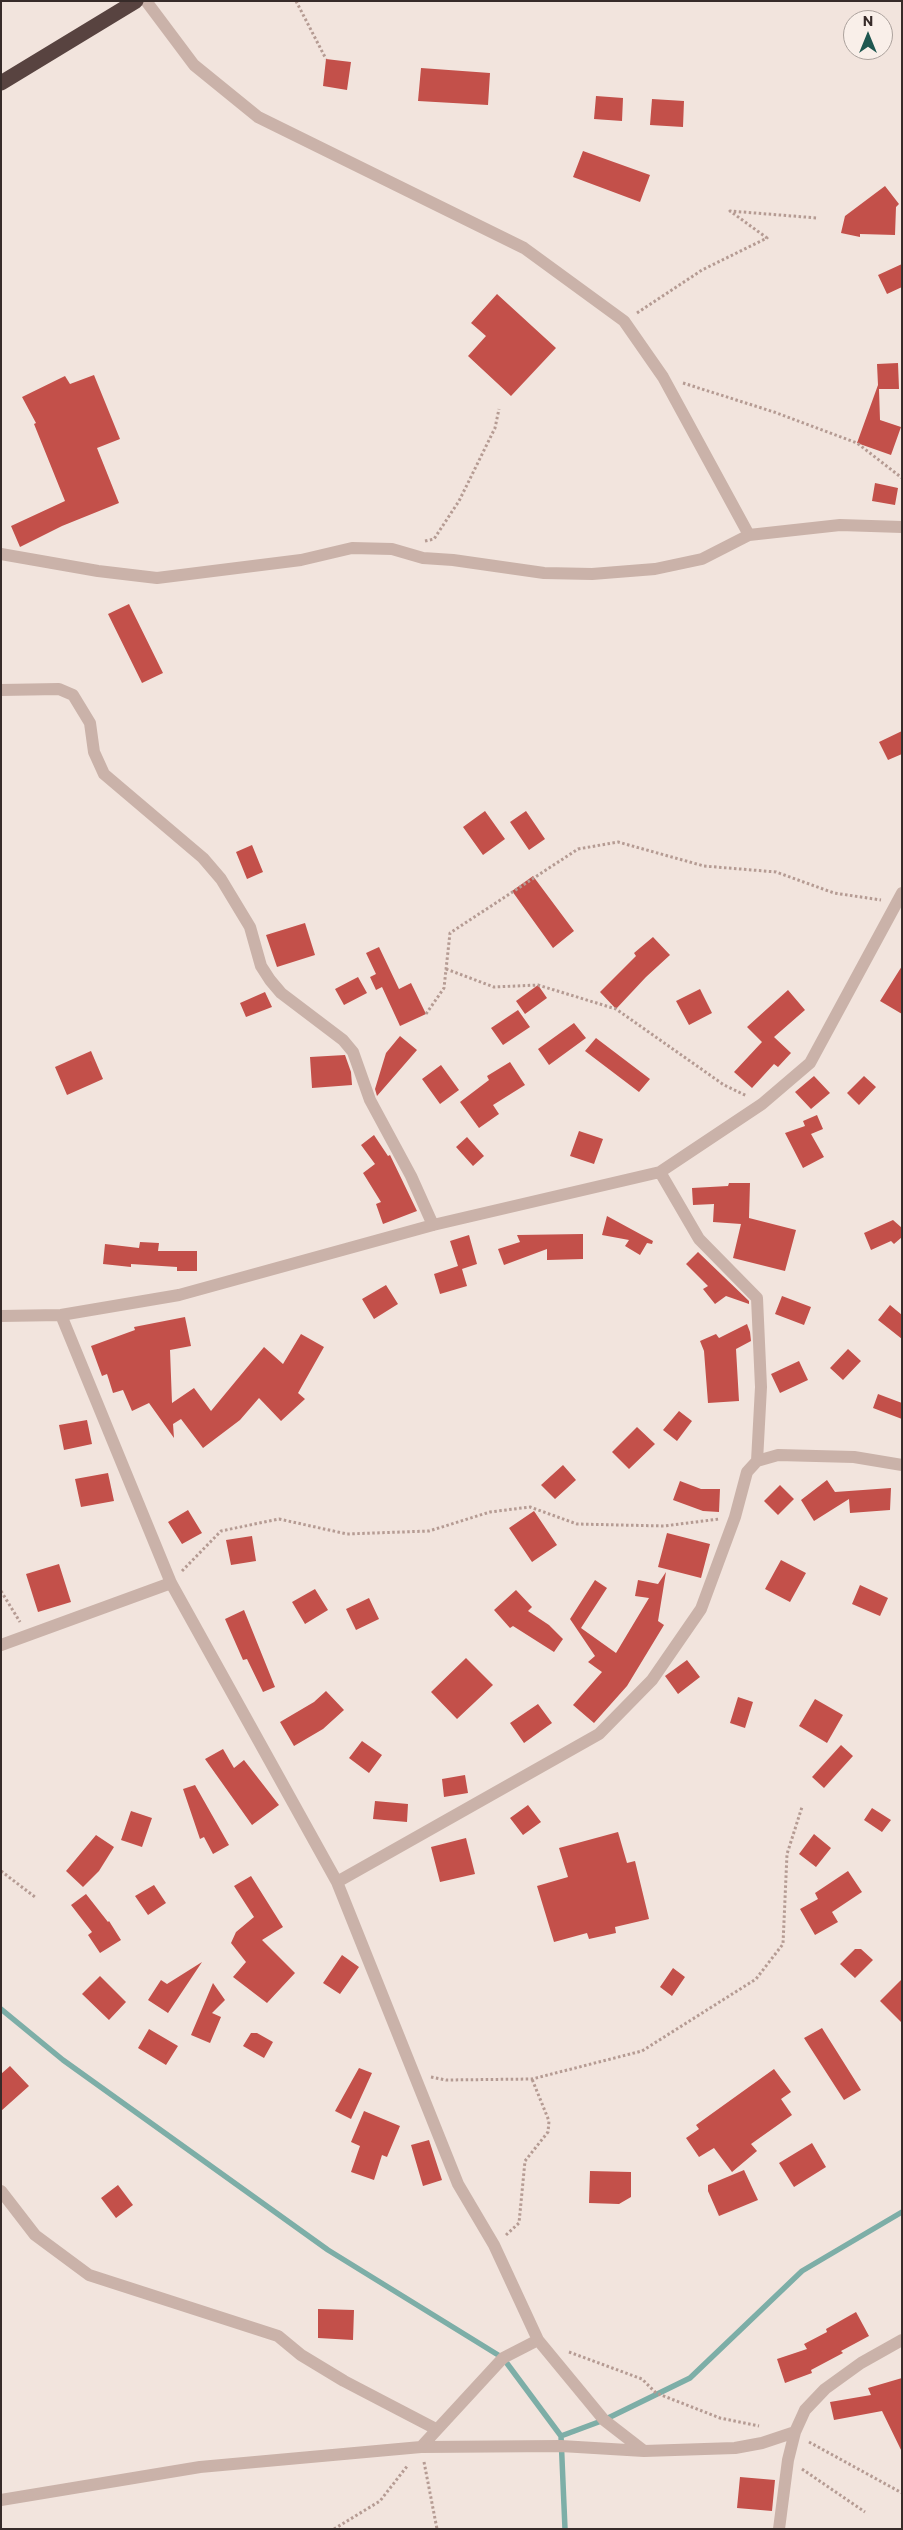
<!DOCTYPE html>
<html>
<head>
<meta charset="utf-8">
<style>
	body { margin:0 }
	#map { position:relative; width:903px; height:2530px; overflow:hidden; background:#f2e4dd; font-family:Commissioner,sans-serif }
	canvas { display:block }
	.frame { position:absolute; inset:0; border:2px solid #372b29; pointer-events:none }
	.north { position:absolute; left:843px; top:10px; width:50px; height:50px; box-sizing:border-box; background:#f9efe9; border:1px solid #aba19c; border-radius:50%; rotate:0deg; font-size:14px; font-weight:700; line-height:20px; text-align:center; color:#372b29 }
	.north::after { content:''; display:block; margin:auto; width:18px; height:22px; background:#1f5750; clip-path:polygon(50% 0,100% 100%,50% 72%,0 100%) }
</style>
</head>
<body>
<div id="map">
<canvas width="903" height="2530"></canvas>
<div class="frame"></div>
<div class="north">N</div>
</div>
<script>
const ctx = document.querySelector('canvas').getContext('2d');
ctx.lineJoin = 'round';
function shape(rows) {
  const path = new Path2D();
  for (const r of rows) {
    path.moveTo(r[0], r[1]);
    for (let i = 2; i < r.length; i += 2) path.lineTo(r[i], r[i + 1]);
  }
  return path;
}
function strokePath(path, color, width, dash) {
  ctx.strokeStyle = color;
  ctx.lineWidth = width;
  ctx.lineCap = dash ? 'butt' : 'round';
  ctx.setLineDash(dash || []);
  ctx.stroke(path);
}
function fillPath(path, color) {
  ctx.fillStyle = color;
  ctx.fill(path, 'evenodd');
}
const stream = shape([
	[1,2009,63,2060,328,2250,503,2358,561,2436],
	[565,2529,561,2436,604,2420,690,2378,802,2271,902,2212]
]);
const building = shape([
	[326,59,351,62,347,90,323,86],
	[421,68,490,73,488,105,418,101],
	[596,96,623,98,622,121,594,119],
	[652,99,684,101,683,127,650,125],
	[583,151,650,175,640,202,573,177],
	[885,186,899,204,896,207,895,235,860,234,860,237,841,233,845,216],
	[902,264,902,287,887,294,878,275],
	[497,294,556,348,511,396,468,356,486,336,471,323],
	[898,363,899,389,879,389,880,420,901,427,891,455,857,443,878,385,877,364],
	[94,375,120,439,97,448,119,503,62,526,20,547,11,526,65,501,34,424,36,423,22,397,65,376,70,384],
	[875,483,898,488,895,505,872,501],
	[129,604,163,673,142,683,108,614],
	[902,731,902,754,888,760,879,742],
	[485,811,505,839,483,855,463,827],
	[526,811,545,839,529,850,510,822],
	[252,845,263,872,247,879,236,852],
	[533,876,574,931,553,948,512,891],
	[305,923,315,955,277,967,266,935],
	[653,937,670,955,646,977,616,1009,600,992,636,956,634,953],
	[379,947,399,989,411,983,426,1014,400,1026,382,987,376,990,370,977,376,974,366,953],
	[902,966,902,1014,880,1001],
	[358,977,367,993,344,1005,335,989],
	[538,985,547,998,525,1014,516,1001],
	[700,989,712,1013,689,1025,676,1001],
	[788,990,805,1010,774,1037,791,1053,778,1067,774,1064,752,1088,734,1072,762,1042,747,1027],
	[265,992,272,1007,246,1017,240,1003],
	[518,1010,530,1027,503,1045,491,1028],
	[574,1023,586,1038,549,1065,538,1049],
	[400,1036,417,1050,377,1096,375,1089,386,1053],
	[596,1038,650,1079,639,1092,585,1051],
	[91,1051,103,1079,67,1095,55,1067],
	[345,1055,351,1072,352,1085,312,1088,310,1057],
	[510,1062,525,1085,493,1105,499,1114,479,1128,460,1102,489,1080,487,1076],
	[441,1065,459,1090,440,1104,422,1079],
	[814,1076,830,1093,811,1109,795,1092],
	[864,1076,876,1087,859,1105,847,1093],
	[817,1115,823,1129,811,1134,824,1157,803,1168,785,1133,805,1126,803,1121],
	[579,1131,603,1139,594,1164,570,1156],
	[374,1135,388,1156,390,1155,417,1211,383,1224,376,1204,381,1202,363,1173,375,1164,361,1145],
	[467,1137,484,1156,473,1166,456,1147],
	[729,1183,750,1183,749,1218,796,1230,785,1271,733,1258,741,1224,713,1222,714,1204,693,1205,692,1188,728,1186],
	[607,1216,653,1241,652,1244,647,1243,640,1255,625,1246,629,1240,602,1235],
	[893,1220,902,1228,902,1237,894,1244,891,1241,871,1250,864,1233],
	[583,1234,583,1259,547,1260,547,1249,504,1265,498,1249,520,1242,517,1235],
	[469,1235,477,1264,462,1269,467,1286,440,1294,434,1274,458,1266,450,1241],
	[140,1242,159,1243,158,1251,197,1251,197,1271,177,1271,177,1267,131,1264,131,1267,103,1264,105,1244,139,1248],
	[698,1252,749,1301,749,1304,726,1296,715,1304,703,1289,708,1286,686,1264],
	[386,1285,398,1304,374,1319,362,1299],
	[782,1296,811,1307,804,1325,775,1314],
	[890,1305,902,1315,902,1339,878,1320],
	[185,1317,191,1346,170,1350,172,1403,194,1388,211,1411,264,1347,283,1364,301,1334,324,1347,298,1393,305,1399,281,1421,259,1398,240,1420,203,1448,181,1419,173,1424,174,1438,149,1403,132,1411,123,1390,113,1393,107,1374,102,1376,91,1346,135,1330,134,1327],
	[747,1324,750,1332,751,1341,736,1349,739,1401,708,1403,704,1351,700,1341,716,1334,719,1338],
	[848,1349,861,1361,843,1380,830,1368],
	[799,1361,808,1380,780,1393,771,1374],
	[878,1394,902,1403,902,1419,873,1408],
	[679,1411,692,1421,677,1441,663,1430],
	[87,1420,92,1444,64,1450,59,1425],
	[637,1427,655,1444,629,1469,612,1452],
	[563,1465,576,1480,555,1499,541,1485],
	[108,1473,114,1501,81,1507,75,1479],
	[827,1480,835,1492,891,1488,890,1510,850,1513,849,1499,814,1521,801,1500],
	[680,1481,701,1489,720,1489,719,1512,703,1511,673,1500],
	[780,1485,794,1499,778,1515,764,1501],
	[188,1510,202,1533,182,1544,168,1522],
	[534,1511,557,1545,532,1562,509,1528],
	[667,1533,710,1544,701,1578,658,1567],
	[252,1536,256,1561,231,1565,226,1540],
	[781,1560,806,1573,790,1602,765,1589],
	[59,1564,71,1602,38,1612,26,1574],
	[666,1572,658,1621,664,1625,627,1686,594,1723,573,1705,602,1672,588,1662,595,1656,570,1619,595,1580,607,1588,581,1628,616,1653,649,1598,635,1596,638,1580,658,1584],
	[860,1585,888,1598,880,1616,852,1604],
	[315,1589,328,1610,305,1624,292,1602],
	[516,1590,532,1607,528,1611,549,1625,563,1639,554,1652,513,1626,510,1628,494,1610],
	[369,1598,379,1619,356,1630,346,1609],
	[244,1610,275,1687,263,1692,247,1659,243,1660,225,1619],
	[466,1658,493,1685,457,1719,431,1692],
	[687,1660,700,1677,678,1694,665,1676],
	[326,1691,344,1710,323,1729,294,1746,280,1722,314,1702],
	[738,1697,753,1702,745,1728,730,1723],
	[815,1699,843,1715,827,1743,799,1726],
	[538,1704,552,1723,524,1743,510,1723],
	[362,1741,382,1755,369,1773,349,1758],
	[841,1745,853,1756,824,1788,812,1777],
	[223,1749,234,1768,244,1760,279,1805,252,1825,205,1759],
	[465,1775,468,1793,444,1797,442,1779],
	[195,1785,229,1845,213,1854,204,1837,200,1839,183,1789],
	[375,1801,408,1804,407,1822,373,1819],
	[528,1805,541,1822,523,1835,510,1818],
	[872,1808,891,1820,882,1832,864,1820],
	[131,1811,152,1818,142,1847,121,1840],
	[618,1832,627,1863,635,1861,649,1919,615,1927,616,1933,589,1939,587,1933,554,1942,537,1886,568,1877,559,1848],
	[814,1834,831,1848,816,1867,799,1854],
	[96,1835,114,1847,99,1871,83,1887,66,1871],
	[466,1838,475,1874,440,1882,431,1847],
	[848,1871,862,1892,832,1912,838,1922,815,1935,800,1909,818,1899,815,1893],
	[251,1876,283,1927,262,1940,295,1973,267,2003,233,1977,246,1962,231,1943,236,1932,254,1917,234,1886],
	[154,1885,166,1903,148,1915,135,1896],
	[86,1894,108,1922,109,1921,121,1940,100,1953,88,1935,92,1932,71,1905],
	[855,1949,861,1949,873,1960,855,1978,840,1964],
	[342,1955,359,1967,340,1994,323,1983],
	[202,1962,168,2013,148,2000,161,1980,167,1984],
	[673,1968,685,1977,672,1996,660,1987],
	[100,1976,126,2002,109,2020,82,1994],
	[902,1979,902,2023,880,2001],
	[213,1983,225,2000,212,2013,221,2017,210,2043,191,2035],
	[822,2028,861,2090,844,2100,804,2038],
	[149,2029,178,2046,166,2065,138,2048],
	[251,2033,257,2033,273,2042,264,2058,243,2046],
	[10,2066,29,2086,1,2111,1,2074],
	[359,2068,372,2073,351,2119,335,2111],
	[774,2069,791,2092,781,2099,792,2115,751,2144,757,2151,732,2172,714,2148,699,2157,686,2138,699,2129,696,2125],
	[364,2111,400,2126,387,2157,382,2155,374,2180,351,2172,360,2146,351,2142],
	[429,2140,442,2180,423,2186,411,2145],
	[812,2143,826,2167,794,2187,779,2163],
	[744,2170,758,2200,719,2216,708,2191,708,2185],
	[590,2171,631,2172,631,2197,619,2204,589,2203],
	[118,2185,133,2205,116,2218,101,2198],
	[318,2309,354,2310,353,2340,318,2338],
	[856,2312,869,2336,841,2351,843,2353,811,2370,812,2373,785,2383,777,2359,807,2349,804,2344,827,2332,826,2329],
	[902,2378,902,2452,882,2411,834,2420,830,2402,871,2395,868,2388],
	[740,2477,775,2480,772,2511,737,2508]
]);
const path = shape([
	[296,1,326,59],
	[637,313,702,270,767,238,730,211,817,218],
	[683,383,774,412,857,443,902,478],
	[425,541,434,539,459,501,495,428,499,409],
	[446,969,494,987,538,985,616,1009,724,1085,747,1096],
	[426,1014,444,988,450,933,578,849,618,842,704,866,776,872,834,893,881,900],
	[182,1571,221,1531,279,1519,347,1534,429,1531,490,1512,530,1507,577,1524,664,1526,719,1519],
	[1,1591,20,1622],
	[1,1871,35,1897],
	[431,2077,446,2080,532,2079,642,2051,756,1979,783,1944,787,1854,802,1807],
	[506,2235,519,2223,525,2161,548,2132,549,2121,532,2079],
	[569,2352,642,2379,656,2393,720,2418,759,2426],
	[809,2442,902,2493],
	[424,2462,437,2529],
	[802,2469,865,2512],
	[334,2529,380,2501,408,2465]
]);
const minor = shape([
	[146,1,194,65,258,117,524,248,624,321,663,377,749,535],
	[1,554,98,571,157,578,301,560,352,548,392,549,423,558,453,560,544,573,592,574,655,569,702,559,749,535,840,525,902,527],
	[1,690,59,689,73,695,90,723,94,752,104,774,203,858,221,879,250,927,261,966,270,980,281,993,343,1040,353,1052,370,1100,411,1176,433,1225],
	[660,1172,699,1239,757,1298,761,1387,757,1461],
	[1,1316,61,1315,179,1295,433,1225,660,1172,762,1104,810,1063,902,893],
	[1,1645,171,1583],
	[337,1882,599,1734,652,1680,701,1609,735,1517,747,1472,757,1461,778,1455,854,1457,902,1465],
	[1,2191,35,2235,89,2275,278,2336,301,2355,344,2381,436,2429],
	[538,2340,604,2420,644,2451,735,2448,762,2443,795,2432],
	[421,2447,561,2446,644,2451],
	[1,2500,200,2467,421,2447,503,2358,538,2340,494,2245,458,2184,337,1882,171,1583,61,1315],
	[779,2529,788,2460,795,2432,805,2410,825,2389,861,2363,902,2340]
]);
const highway = shape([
	[1,83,136,1]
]);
strokePath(stream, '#7daea7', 5.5);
fillPath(building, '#c3504a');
strokePath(path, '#b59b93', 3, [2.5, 2.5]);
strokePath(minor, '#cab2a9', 12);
strokePath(highway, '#584340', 15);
</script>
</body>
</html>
